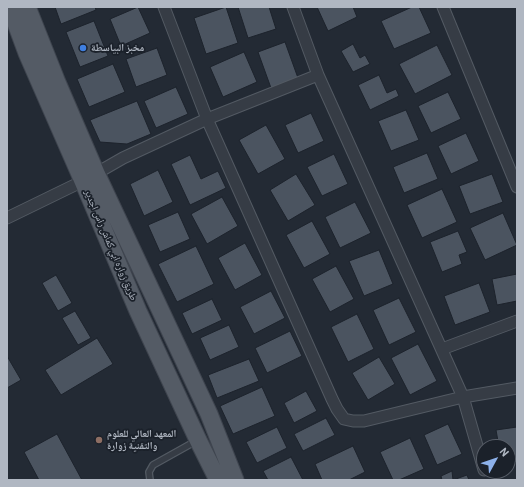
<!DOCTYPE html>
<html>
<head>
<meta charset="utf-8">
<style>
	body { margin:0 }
	#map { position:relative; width:524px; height:487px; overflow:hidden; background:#232a34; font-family:Barlow,sans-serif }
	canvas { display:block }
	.frame { position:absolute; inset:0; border:8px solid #b0b7c2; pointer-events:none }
	.north { position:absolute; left:476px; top:439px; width:40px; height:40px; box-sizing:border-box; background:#1b212a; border:1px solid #575d67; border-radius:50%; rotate:50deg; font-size:11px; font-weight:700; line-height:16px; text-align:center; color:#b0b7c2 }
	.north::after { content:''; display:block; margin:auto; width:14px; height:18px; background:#8db1ea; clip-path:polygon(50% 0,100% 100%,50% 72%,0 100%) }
</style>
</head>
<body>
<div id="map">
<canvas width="524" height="487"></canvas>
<div class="frame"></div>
<div class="north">N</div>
</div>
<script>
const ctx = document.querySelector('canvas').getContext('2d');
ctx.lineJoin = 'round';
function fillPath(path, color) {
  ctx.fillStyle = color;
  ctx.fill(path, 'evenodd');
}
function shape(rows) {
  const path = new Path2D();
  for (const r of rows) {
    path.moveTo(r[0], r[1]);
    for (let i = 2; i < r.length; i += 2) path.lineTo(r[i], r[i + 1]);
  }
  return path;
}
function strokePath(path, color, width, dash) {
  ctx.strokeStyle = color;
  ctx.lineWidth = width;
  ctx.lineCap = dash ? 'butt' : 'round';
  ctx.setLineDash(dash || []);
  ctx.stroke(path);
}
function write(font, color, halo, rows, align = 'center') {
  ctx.font = font + ' Barlow,"Noto Naskh Arabic",sans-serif';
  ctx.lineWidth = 3.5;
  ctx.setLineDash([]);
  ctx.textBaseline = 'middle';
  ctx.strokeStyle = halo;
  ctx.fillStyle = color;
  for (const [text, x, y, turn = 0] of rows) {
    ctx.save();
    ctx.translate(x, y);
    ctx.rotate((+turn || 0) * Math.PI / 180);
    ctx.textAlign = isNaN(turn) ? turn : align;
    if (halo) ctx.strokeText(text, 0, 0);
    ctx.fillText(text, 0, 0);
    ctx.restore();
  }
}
const building = shape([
	[55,7,95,7,96,10,61,24,55,7],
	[138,7,150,33,121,46,110,19,138,7],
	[226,7,238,43,206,54,194,18,226,7],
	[238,7,269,7,276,29,248,38,238,7],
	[317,7,353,7,357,17,328,31,317,7],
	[412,7,419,7,431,33,394,49,381,21,412,7],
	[94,21,108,56,80,67,66,32,94,21],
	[285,42,298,78,271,88,258,52,285,42],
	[353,44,360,58,365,55,370,64,353,72,341,51,353,44],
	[437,45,452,75,415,94,399,64,437,45],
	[157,48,167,75,136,87,126,59,157,48],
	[244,52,257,82,223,97,210,67,244,52],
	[113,64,125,92,89,107,77,79,113,64],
	[379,75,387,93,396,89,399,96,370,110,358,85,379,75],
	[176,87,188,114,156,128,144,101,176,87],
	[448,92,461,119,431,133,418,106,448,92],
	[137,101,151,134,127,144,100,142,90,120,137,101],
	[406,110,419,140,391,151,378,121,406,110],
	[311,113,324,141,298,153,285,125,311,113],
	[266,125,285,159,258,174,239,140,266,125],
	[466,133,479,161,451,174,438,146,466,133],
	[427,153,438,179,404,193,393,167,427,153],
	[334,154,348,184,322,196,307,167,334,154],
	[190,155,201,179,218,171,226,188,190,205,171,164,190,155],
	[158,170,173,202,144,216,130,184,158,170],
	[296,174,315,205,288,221,270,190,296,174],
	[492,174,503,202,470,214,459,186,492,174],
	[442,189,457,222,422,238,407,205,442,189],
	[222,197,238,226,207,244,191,214,222,197],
	[355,202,371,233,340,248,325,217,355,202],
	[178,212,190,239,160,252,148,225,178,212],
	[503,213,517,245,485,260,470,228,503,213],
	[312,221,330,254,304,268,286,235,312,221],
	[458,231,467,252,459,255,462,264,442,272,430,242,458,231],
	[245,243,262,275,235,290,218,258,245,243],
	[196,246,214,284,177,302,158,264,196,246],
	[379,250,393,284,364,296,349,261,379,250],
	[336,266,354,299,330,312,312,279,336,266],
	[517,274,517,301,497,305,492,279,517,274],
	[56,275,72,303,58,311,42,283,56,275],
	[479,283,490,312,455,325,444,296,479,283],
	[271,291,285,318,254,334,240,307,271,291],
	[399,298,416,332,389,345,373,310,399,298],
	[212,299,222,320,192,334,182,313,212,299],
	[75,311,91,338,78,345,62,318,75,311],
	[357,314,374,349,348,362,331,327,357,314],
	[229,325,239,347,210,360,200,338,229,325],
	[290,331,302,356,267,373,255,348,290,331],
	[97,338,113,364,61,395,45,370,97,338],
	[418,344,437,381,410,395,391,358,418,344],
	[7,356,21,380,7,388,7,356],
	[379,357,395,384,368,400,352,373,379,357],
	[249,359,259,381,217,398,208,375,249,359],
	[262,387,275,416,233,434,220,406,262,387],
	[306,391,317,411,294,423,284,403,306,391],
	[326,418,335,435,303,451,294,434,326,418],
	[448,424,462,454,437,465,424,435,448,424],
	[277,427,287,448,257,463,246,442,277,427],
	[517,427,517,462,508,464,508,447,499,447,496,430,517,427],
	[57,434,82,480,39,480,24,452,57,434],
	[410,438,424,469,399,480,393,480,380,452,410,438],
	[353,446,365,472,349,480,322,480,315,464,353,446],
	[291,457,303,480,268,480,263,471,291,457],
	[452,471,453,480,467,475,469,480,442,480,441,476,452,471]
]);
const service = shape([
	[150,480,149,472,153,465,196,441]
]);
const minor = shape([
	[164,7,207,119,332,399,337,409,344,419,353,421,364,421,463,397,517,388],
	[293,7,318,75,463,397,484,470],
	[443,7,517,187],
	[7,218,83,181,123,158,207,119,318,75],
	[442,349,517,321]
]);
const primary = shape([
	[10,7,27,53,83,181,138,311,198,440,218,480],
	[27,7,56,80,96,173,209,414,235,480]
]);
const markers = [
	[83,48,4,"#3f7fe0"],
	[99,440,4,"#8d6e63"]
];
const poiNames = [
	["مخبز البياسطة",91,48],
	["المعهد العالي للعلوم",107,434],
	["والتقنية زوارة",107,446]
];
const streetNames = [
	["طريق زواره ابي كماش راس اجدير",111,245,67]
];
fillPath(building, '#4b5460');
strokePath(building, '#1d232c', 1);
strokePath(service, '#535a63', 8);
strokePath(minor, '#535a63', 13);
strokePath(primary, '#3f454f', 19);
strokePath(service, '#363c45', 5.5);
strokePath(minor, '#363c45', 11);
strokePath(primary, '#545b65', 17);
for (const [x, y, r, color] of markers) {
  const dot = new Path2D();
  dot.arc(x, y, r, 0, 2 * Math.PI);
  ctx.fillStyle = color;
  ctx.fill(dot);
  strokePath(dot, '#1b212a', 1.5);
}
write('bold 10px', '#b0b7c2', '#1b212a', poiNames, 'left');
write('10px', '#b0b7c2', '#1b212a', streetNames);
</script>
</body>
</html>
